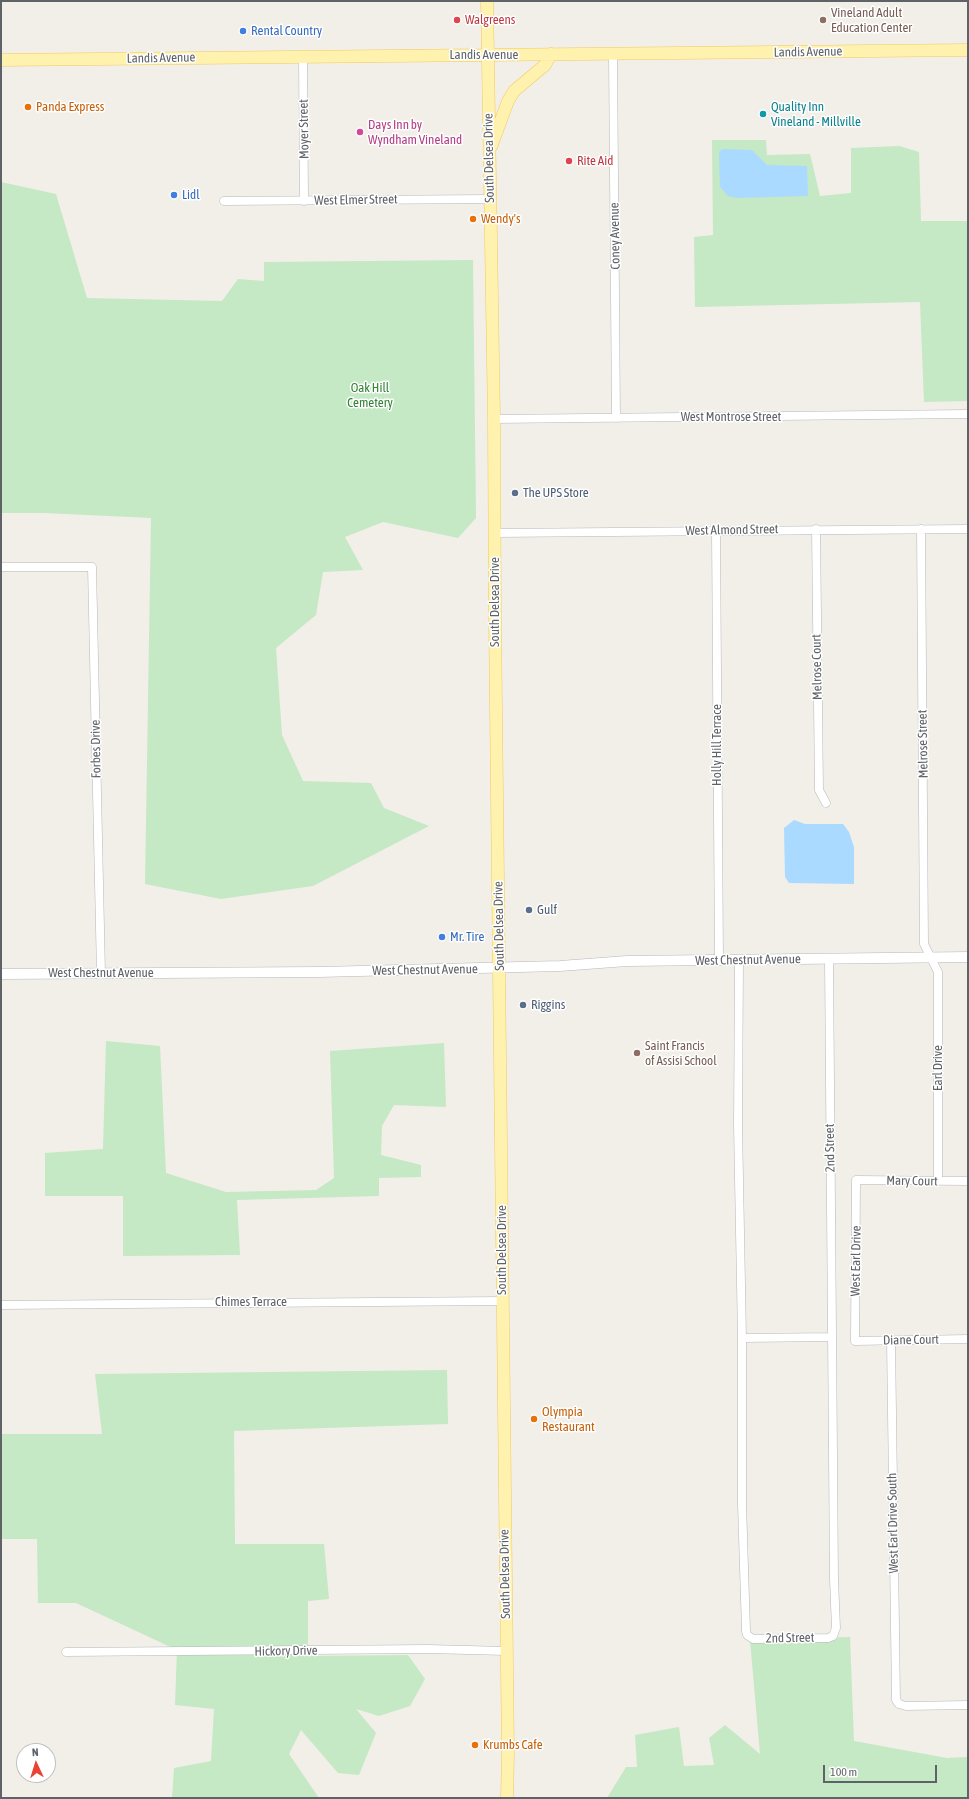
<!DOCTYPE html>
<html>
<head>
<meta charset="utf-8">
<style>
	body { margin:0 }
	#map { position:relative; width:969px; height:1799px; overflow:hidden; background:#f1efe8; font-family:"Asap Condensed",sans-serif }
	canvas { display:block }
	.frame { position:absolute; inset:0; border:2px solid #5f6368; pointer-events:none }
	.north { position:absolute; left:16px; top:1743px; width:40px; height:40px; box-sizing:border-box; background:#fff; border:1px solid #bfc1c3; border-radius:50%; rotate:356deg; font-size:11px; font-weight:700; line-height:16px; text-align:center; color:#5f6368 }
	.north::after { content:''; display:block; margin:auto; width:14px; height:18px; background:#ea4335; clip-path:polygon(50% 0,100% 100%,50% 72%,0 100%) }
	.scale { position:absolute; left:823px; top:1765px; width:114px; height:18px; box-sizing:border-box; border:2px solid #5f6368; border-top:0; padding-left:5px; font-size:12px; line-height:14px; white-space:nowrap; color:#5f6368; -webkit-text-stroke:3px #fff; paint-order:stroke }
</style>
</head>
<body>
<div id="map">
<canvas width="969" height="1799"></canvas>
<div class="frame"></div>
<div class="north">N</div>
<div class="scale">100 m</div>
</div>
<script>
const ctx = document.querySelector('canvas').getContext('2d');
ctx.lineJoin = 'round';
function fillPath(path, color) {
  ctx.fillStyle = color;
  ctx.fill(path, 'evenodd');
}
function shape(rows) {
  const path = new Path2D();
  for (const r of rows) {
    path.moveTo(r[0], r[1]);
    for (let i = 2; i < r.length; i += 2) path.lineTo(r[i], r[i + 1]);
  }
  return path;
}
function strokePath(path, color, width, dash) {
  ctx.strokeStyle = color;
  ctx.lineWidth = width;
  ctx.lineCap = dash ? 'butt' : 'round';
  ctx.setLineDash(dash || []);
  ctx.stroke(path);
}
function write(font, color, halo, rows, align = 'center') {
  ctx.font = font + ' "Asap Condensed",sans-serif';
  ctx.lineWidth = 3;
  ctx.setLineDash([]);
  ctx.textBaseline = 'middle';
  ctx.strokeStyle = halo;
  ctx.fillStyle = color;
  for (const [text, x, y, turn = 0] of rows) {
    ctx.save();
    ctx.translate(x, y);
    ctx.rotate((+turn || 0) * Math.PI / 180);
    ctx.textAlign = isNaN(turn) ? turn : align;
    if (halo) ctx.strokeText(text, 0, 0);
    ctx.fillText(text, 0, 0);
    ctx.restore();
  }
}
const green = shape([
	[712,140,766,140,767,155,810,154,820,196,851,193,851,148,899,146,919,152,921,221,968,221,968,401,924,402,920,302,695,307,694,237,713,235],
	[1,182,56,194,87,298,222,301,238,279,264,281,264,262,473,260,476,518,458,538,383,522,345,537,363,570,323,572,316,615,276,648,282,735,303,781,371,783,384,808,429,826,313,886,221,899,145,884,151,518,45,513,1,513],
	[106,1041,160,1046,166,1173,226,1192,316,1190,334,1178,330,1051,444,1043,446,1107,394,1105,382,1126,381,1155,421,1165,421,1177,379,1178,379,1196,237,1200,240,1255,123,1256,123,1196,45,1196,45,1153,103,1149],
	[447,1370,448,1424,234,1431,235,1544,324,1544,329,1599,308,1601,308,1656,408,1655,425,1679,410,1706,379,1716,356,1709,376,1733,359,1775,338,1773,301,1730,289,1754,319,1798,172,1798,174,1768,211,1761,214,1709,175,1705,177,1650,76,1603,38,1603,37,1539,1,1539,1,1434,102,1434,95,1374],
	[850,1637,854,1741,947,1758,968,1757,968,1798,607,1798,626,1767,637,1767,635,1735,679,1727,684,1766,714,1765,709,1738,725,1725,760,1754,750,1640]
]);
const water = shape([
	[722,149,752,150,767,165,807,166,808,196,737,198,728,196,720,187,719,152],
	[794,820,805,824,843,824,849,832,854,847,854,884,789,883,785,877,784,828]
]);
const minor = shape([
	[613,54,616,418],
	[303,56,304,201],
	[224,201,489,199],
	[494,419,968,414],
	[816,529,819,790,826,803],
	[921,529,924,944,938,972,938,1181],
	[716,531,719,960],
	[495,533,968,529],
	[1,567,92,567,101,973],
	[739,960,738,1125,742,1338,742,1504,746,1631,747,1635,753,1639,828,1638,833,1636,836,1628,834,1579,829,959],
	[968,1181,856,1180,855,1341,968,1339],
	[1,1305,502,1301],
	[742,1338,831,1337],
	[891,1341,896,1700,899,1704,906,1706,968,1705],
	[66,1652,428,1649,506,1651]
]);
const tertiary = shape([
	[1,974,319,972,560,966,627,961,968,957]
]);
const primary = shape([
	[487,1,494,419,495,621,508,1754,507,1798],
	[1,60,968,50],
	[491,147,508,101,514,91,545,65,551,54]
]);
const markers = [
	[457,20,4,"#e0444e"],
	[823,20,4,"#8d6e63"],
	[243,31,4,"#3f7fe0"],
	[28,107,4,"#e8710a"],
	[763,114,4,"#0f9aa8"],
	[360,132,4,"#d1479c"],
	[569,161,4,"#e0444e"],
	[174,195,4,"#3f7fe0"],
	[473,219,4,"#e8710a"],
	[515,493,4,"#5c6f8a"],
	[529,910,4,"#5c6f8a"],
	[442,937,4,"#3f7fe0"],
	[523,1005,4,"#5c6f8a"],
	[637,1053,4,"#8d6e63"],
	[534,1419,4,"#e8710a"],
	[475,1745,4,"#e8710a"]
];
const educationNames = [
	["Vineland Adult",831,13],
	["Education Center",831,28],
	["Saint Francis",645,1046],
	["of Assisi School",645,1061]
];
const healthNames = [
	["Walgreens",465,20],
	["Rite Aid",577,161]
];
const shopNames = [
	["Rental Country",251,31],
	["Lidl",182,195],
	["Mr. Tire",450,937]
];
const streetNames = [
	["Landis Avenue",808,52,-1],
	["Landis Avenue",484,55],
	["Landis Avenue",161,58,-1],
	["Moyer Street",304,129,-91],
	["South Delsea Drive",489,158,-91],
	["West Elmer Street",356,200,-1],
	["Coney Avenue",615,236,-91],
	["West Montrose Street",731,417],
	["West Almond Street",732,530,-1],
	["South Delsea Drive",495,602,-90],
	["Melrose Court",817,667,-91],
	["Melrose Street",923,744,-91],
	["Holly Hill Terrace",717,745,-90],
	["Forbes Drive",96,749,-91],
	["South Delsea Drive",499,926,-91],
	["West Chestnut Avenue",748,960,-1],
	["West Chestnut Avenue",425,970,-1],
	["West Chestnut Avenue",101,973],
	["Earl Drive",938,1068,-90],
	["2nd Street",830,1148,-91],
	["Mary Court",912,1181,1],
	["South Delsea Drive",502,1250,-90],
	["West Earl Drive",856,1261,-89],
	["Chimes Terrace",251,1302],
	["Diane Court",911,1340,-1],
	["West Earl Drive South",893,1523,-91],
	["South Delsea Drive",505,1574,-91],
	["2nd Street",790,1638,-1],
	["Hickory Drive",286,1651,-1]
];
const foodNames = [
	["Panda Express",36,107],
	["Wendy's",481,219],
	["Olympia",542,1412],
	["Restaurant",542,1427],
	["Krumbs Cafe",483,1745]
];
const cultureNames = [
	["Quality Inn",771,107],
	["Vineland - Millville",771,122]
];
const hotelNames = [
	["Days Inn by",368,125],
	["Wyndham Vineland",368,140]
];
const parkNames = [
	["Oak Hill",370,388],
	["Cemetery",370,403]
];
const serviceNames = [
	["The UPS Store",523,493],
	["Gulf",537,910],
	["Riggins",531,1005]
];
fillPath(green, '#c5e8c5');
fillPath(water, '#aadaff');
strokePath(minor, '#b5b8bc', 9);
strokePath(tertiary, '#b5b8bc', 11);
strokePath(primary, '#f2c960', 13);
strokePath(minor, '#fff', 8);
strokePath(tertiary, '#fff', 10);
strokePath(primary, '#fff2af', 12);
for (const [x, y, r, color] of markers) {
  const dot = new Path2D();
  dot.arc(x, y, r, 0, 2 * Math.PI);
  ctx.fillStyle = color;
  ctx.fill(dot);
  strokePath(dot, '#fff', 1.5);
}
write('13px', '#785e54', '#fff', educationNames, 'left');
write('13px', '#be3a42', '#fff', healthNames, 'left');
write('13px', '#366cbe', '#fff', shopNames, 'left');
write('13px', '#5f6368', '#fff', streetNames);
write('13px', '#c56008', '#fff', foodNames, 'left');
write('13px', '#0d838f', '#fff', cultureNames, 'left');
write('13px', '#b23c85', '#fff', hotelNames, 'left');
write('13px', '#348238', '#fff', parkNames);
write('13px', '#4e5e75', '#fff', serviceNames, 'left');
</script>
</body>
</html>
